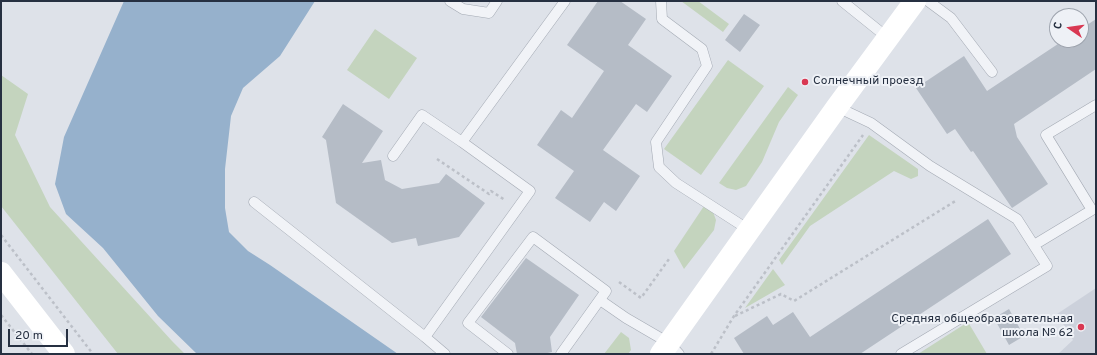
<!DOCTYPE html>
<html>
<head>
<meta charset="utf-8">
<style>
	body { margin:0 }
	#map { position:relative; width:1097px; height:355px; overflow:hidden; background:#dee2e9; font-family:Overpass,sans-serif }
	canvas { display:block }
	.frame { position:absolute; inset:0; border:2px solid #263041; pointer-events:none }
	.north { position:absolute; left:1049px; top:8px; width:40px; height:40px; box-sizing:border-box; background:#eef1f6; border:1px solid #9ea4ae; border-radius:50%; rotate:283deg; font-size:11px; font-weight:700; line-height:16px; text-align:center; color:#263041 }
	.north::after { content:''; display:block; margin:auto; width:14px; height:18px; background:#d93852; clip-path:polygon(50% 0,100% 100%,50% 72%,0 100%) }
	.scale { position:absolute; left:8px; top:329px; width:60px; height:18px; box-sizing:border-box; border:2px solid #263041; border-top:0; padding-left:5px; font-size:12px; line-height:14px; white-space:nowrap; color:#263041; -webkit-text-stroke:3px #eef1f6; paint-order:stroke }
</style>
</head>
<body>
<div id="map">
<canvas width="1097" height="355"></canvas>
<div class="frame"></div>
<div class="north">С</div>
<div class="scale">20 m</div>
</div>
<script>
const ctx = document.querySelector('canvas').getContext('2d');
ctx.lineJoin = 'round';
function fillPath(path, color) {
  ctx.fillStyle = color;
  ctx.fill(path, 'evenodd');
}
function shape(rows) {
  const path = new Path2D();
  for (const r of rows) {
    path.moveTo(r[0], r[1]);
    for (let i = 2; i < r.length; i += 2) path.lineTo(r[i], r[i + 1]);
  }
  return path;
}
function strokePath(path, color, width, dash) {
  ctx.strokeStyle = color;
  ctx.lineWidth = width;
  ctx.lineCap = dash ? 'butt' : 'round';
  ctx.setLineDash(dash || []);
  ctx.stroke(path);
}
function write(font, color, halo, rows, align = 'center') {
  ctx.font = font + ' Overpass,sans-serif';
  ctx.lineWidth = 4;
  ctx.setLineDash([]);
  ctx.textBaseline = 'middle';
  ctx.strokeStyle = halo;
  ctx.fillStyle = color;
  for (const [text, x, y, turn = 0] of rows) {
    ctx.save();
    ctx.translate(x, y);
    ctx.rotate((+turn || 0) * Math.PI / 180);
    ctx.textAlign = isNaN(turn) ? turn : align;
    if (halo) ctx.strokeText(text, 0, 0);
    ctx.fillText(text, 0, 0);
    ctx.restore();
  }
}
const built = shape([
	[1096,288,1096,354,1058,354,1073,340,1057,314]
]);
const green = shape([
	[681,1,698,1,729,24,723,32],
	[375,29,417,58,389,99,347,70],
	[728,60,764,86,701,175,664,149],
	[1,75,28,94,15,135,50,207,172,341,185,354,118,354,1,206],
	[788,87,798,95,779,122,762,162,746,186,736,190,727,188,719,183],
	[869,135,918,169,918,176,911,179,894,171,810,226,782,265,779,260],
	[704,206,713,212,716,220,714,230,684,269,674,251],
	[773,269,785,285,745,308],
	[968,322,987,354,918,354],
	[621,332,629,338,631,350,628,354,604,354]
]);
const water = shape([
	[124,1,315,1,280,56,243,88,231,116,225,169,225,208,229,232,248,251,270,265,398,354,197,354,158,316,103,248,66,214,55,184,64,137]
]);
const building = shape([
	[598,1,620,1,646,19,628,45,672,76,647,112,636,104,603,150,640,176,616,211,604,202,590,222,555,198,574,171,537,145,561,110,572,118,604,71,567,45],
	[744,14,760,25,740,52,725,40],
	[1096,19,1096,69,1014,124,1017,137,1048,184,1012,208,973,151,971,152,955,129,947,134,916,88,964,56,987,91,1064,40,1081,40,1081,29],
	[343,104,383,131,362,163,381,160,385,180,402,189,439,183,446,174,485,203,459,237,418,246,416,238,392,243,336,203,326,140,322,137],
	[988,219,1011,254,860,354,744,354,734,338,767,316,773,325,793,312,810,337],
	[526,258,579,295,550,337,552,352,543,354,517,354,515,343,481,317],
	[1009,309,1024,336,1009,345,994,318]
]);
const path = shape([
	[437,159,489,194,491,191,505,200],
	[1,235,93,354],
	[619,282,641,298,669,259],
	[1,315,32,354],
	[735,316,781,294,794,301,957,200],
	[711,354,734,316,863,135]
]);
const lane = shape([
	[450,1,463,9,489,13,497,1],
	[661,1,662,19,702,49,707,66,656,142,659,167,676,183,749,230],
	[842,1,888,38],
	[928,1,951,18,992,72],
	[837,107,871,123,930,166,1017,219,1047,266,901,354],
	[393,156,422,115,462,142],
	[254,202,425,337],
	[1034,245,1092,210,1046,135,1096,105],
	[600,300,626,318,669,343,679,354],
	[445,354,425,337,530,191,462,142,565,1],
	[508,354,468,323,533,237,606,291,561,354]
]);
const secondary = shape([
	[1,273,64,354],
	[661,354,837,107,915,1]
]);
const markers = [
	[805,82,4,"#d93852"],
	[1081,327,4,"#d93852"]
];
const poiNames = [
	["Солнечный проезд",813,82],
	["Средняя общеобразовательная",1073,320,"right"],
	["школа № 62",1073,334,"right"]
];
fillPath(built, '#ccd1db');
fillPath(green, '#c4d4be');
fillPath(water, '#96b1cc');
fillPath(building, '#b5bcc6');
strokePath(lane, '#a3a9b3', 11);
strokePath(path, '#bcc0c8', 2.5, [3, 3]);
strokePath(lane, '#f1f3f7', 10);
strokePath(secondary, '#fff', 22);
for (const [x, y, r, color] of markers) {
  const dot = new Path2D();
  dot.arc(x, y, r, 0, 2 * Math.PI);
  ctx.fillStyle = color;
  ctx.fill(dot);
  strokePath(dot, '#eef1f6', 1.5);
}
write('12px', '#263041', '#eef1f6', poiNames, 'left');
</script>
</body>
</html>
